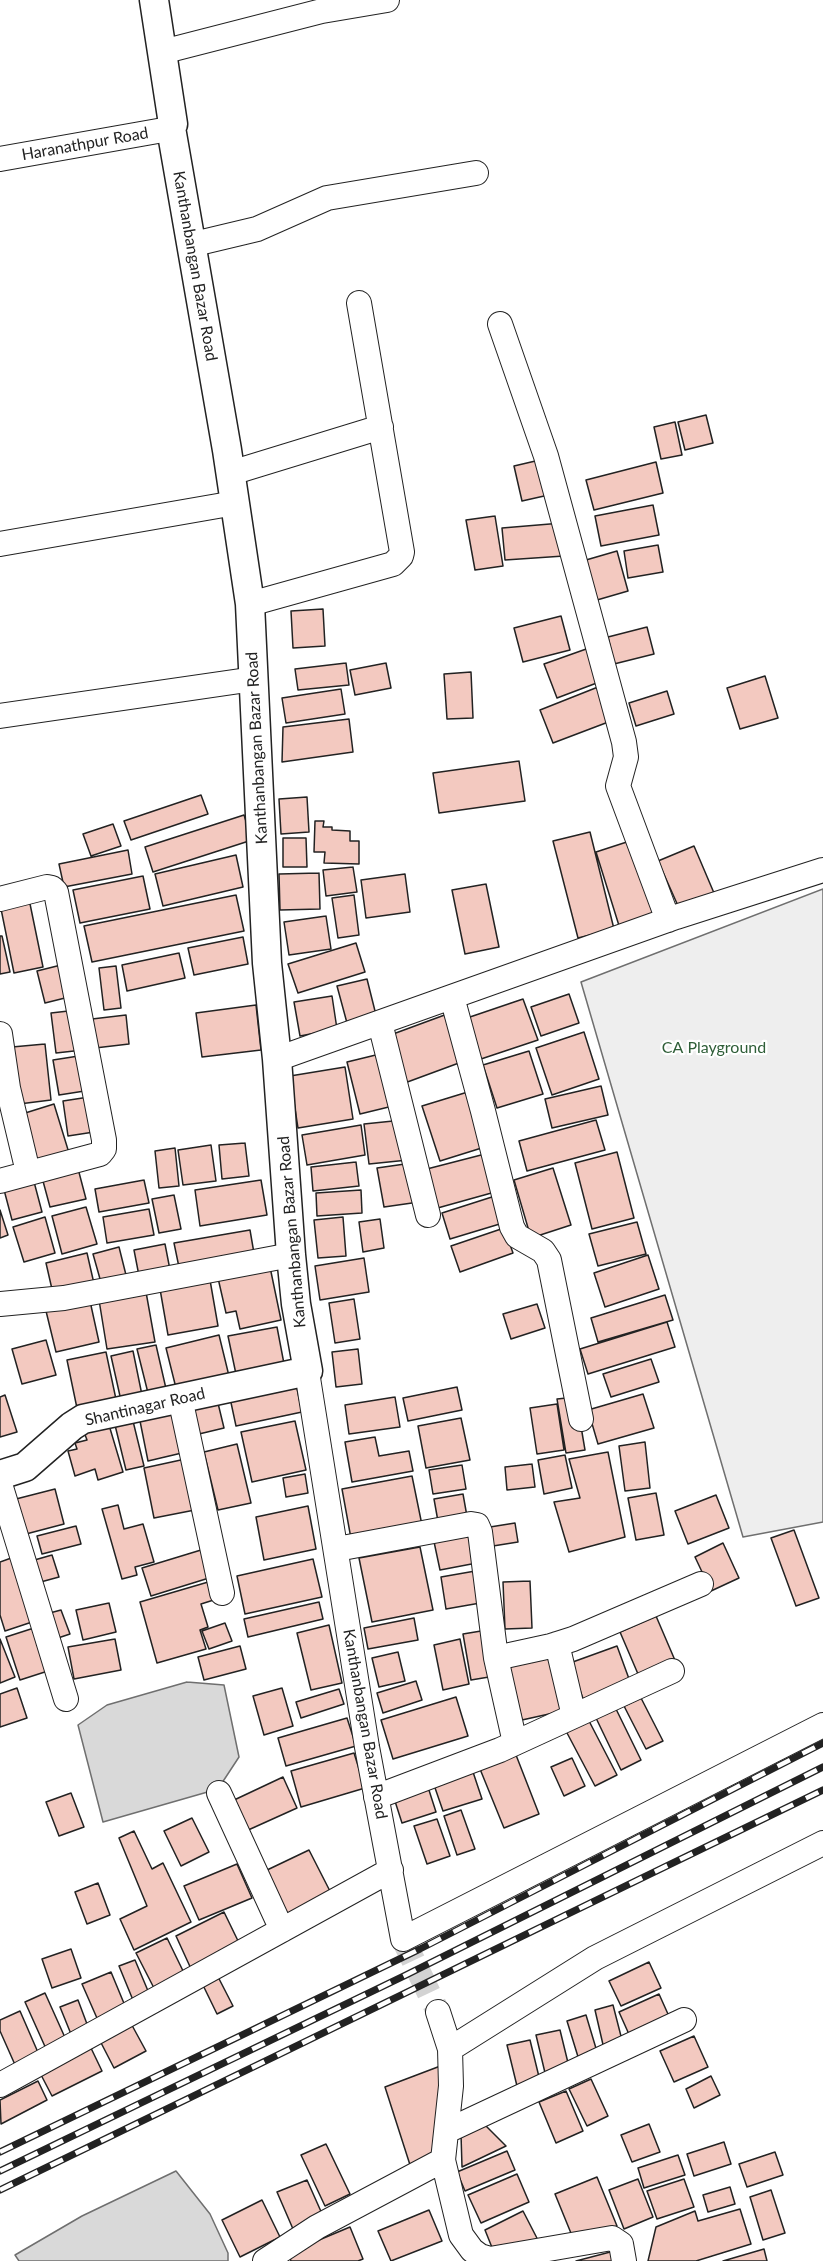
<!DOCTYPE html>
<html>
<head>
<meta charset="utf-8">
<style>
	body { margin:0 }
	canvas { display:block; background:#fff }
</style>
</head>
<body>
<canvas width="823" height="2261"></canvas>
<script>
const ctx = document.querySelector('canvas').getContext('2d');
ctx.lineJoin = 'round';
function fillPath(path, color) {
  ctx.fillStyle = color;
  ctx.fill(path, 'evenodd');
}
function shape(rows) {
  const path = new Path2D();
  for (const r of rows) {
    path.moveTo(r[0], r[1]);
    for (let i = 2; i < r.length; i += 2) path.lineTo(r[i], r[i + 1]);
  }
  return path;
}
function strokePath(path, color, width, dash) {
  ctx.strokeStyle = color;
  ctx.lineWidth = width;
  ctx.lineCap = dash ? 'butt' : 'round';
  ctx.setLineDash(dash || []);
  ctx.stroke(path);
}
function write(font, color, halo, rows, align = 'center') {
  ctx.font = font + ' Lato,sans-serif';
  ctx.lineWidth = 4.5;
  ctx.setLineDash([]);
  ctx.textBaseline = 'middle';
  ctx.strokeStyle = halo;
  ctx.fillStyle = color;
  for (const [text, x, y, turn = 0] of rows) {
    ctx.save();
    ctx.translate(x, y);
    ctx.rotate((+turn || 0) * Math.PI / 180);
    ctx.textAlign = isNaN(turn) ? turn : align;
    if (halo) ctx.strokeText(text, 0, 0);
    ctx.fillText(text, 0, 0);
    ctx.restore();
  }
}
const green = shape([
	[823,889,823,1522,743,1537,581,982,823,889]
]);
const water = shape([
	[187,1682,224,1685,239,1757,218,1789,103,1822,78,1725,107,1705,187,1682],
	[176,2171,210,2214,228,2253,228,2261,19,2261,15,2255,82,2216,176,2171]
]);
const building = shape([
	[706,415,713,443,685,450,678,422,706,415],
	[675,422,682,455,661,459,654,427,675,422],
	[544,459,553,494,522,501,514,466,544,459],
	[656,462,663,493,594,510,586,480,656,462],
	[653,505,659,535,601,546,595,516,653,505],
	[495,516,503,566,475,570,466,520,495,516],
	[562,523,564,556,505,560,502,528,562,523],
	[658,545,663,572,628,578,624,551,658,545],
	[617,551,628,591,597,600,586,560,617,551],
	[323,609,325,646,293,648,291,611,323,609],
	[561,616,570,650,523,662,514,628,561,616],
	[647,627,654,654,614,664,608,637,647,627],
	[589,648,602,681,557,698,544,664,589,648],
	[346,663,349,685,298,690,295,669,346,663],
	[386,663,391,688,355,695,350,670,386,663],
	[471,672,473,718,447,719,444,674,471,672],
	[765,676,778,718,740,729,727,688,765,676],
	[598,687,611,721,553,743,540,710,598,687],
	[341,689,345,714,286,723,282,698,341,689],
	[667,691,674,714,636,726,629,703,667,691],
	[349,719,353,752,282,762,283,727,349,719],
	[519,761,525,801,439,813,433,773,519,761],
	[201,795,208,814,131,840,124,821,201,795],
	[307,797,309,832,281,834,279,799,307,797],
	[244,815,252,840,153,872,145,847,244,815],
	[315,821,324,821,323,827,332,827,332,830,350,831,350,841,359,841,359,864,324,863,325,852,314,852,315,821],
	[113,824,121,846,91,856,83,834,113,824],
	[590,832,614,929,578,938,553,841,590,832],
	[283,838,306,838,307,867,283,867,283,838],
	[636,839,661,919,621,932,596,852,636,839],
	[694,846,714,893,679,908,658,861,694,846],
	[128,850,132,874,64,887,59,864,128,850],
	[236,855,243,887,163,906,155,874,236,855],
	[353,867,357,892,326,896,323,870,353,867],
	[319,873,320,909,280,910,279,874,319,873],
	[405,874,410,912,366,918,361,880,405,874],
	[143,876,150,909,80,923,73,890,143,876],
	[486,884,499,947,465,954,452,890,486,884],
	[236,895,244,931,92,962,84,926,236,895],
	[354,895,359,935,338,938,332,898,354,895],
	[29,899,43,967,14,973,0,904,29,899],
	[326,916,331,949,289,955,284,922,326,916],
	[0,936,2,936,10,972,0,974,0,936],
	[243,937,248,964,194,975,188,948,243,937],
	[356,943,365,972,298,993,288,964,356,943],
	[179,953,185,978,127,991,122,965,179,953],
	[61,965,69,997,45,1003,37,971,61,965],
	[116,966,121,1008,104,1010,99,968,116,966],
	[367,979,376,1015,347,1023,337,986,367,979],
	[569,994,579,1023,541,1036,531,1007,569,994],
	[332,996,337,1029,300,1036,294,1002,332,996],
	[523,999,538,1040,481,1059,467,1018,523,999],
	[256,1005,261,1050,202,1057,196,1013,256,1005],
	[77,1010,83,1050,56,1053,51,1013,77,1010],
	[450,1013,467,1060,402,1084,385,1037,450,1013],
	[126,1015,129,1044,95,1048,92,1019,126,1015],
	[584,1032,599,1079,552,1095,536,1048,584,1032],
	[45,1044,51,1100,19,1104,12,1047,45,1044],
	[529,1051,543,1094,497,1108,483,1065,529,1051],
	[384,1053,397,1105,360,1114,347,1062,384,1053],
	[85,1055,91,1090,59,1095,53,1060,85,1055],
	[345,1067,353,1119,298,1128,290,1076,345,1067],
	[601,1086,608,1115,552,1128,545,1099,601,1086],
	[471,1091,488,1146,440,1161,422,1106,471,1091],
	[89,1097,94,1132,68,1136,63,1101,89,1097],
	[54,1104,69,1153,37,1162,22,1114,54,1104],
	[403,1120,408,1160,369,1164,364,1124,403,1120],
	[596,1120,605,1150,527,1171,519,1141,596,1120],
	[361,1125,365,1155,307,1165,302,1135,361,1125],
	[245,1143,249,1176,222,1179,219,1145,245,1143],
	[211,1145,216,1181,183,1185,178,1150,211,1145],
	[175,1148,179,1186,159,1188,155,1151,175,1148],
	[617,1152,634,1218,592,1229,575,1163,617,1152],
	[485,1154,495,1192,434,1209,423,1170,485,1154],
	[76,1161,86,1199,50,1207,40,1170,76,1161],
	[356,1162,359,1186,313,1191,311,1167,356,1162],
	[412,1163,419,1202,384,1207,377,1168,412,1163],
	[553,1168,571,1225,531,1238,514,1180,553,1168],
	[33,1178,42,1212,12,1220,3,1186,33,1178],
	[144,1180,149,1203,99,1212,95,1189,144,1180],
	[261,1180,267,1215,200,1226,195,1190,261,1180],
	[361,1190,362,1213,317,1216,316,1193,361,1190],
	[174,1195,181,1229,159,1233,152,1199,174,1195],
	[495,1196,503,1223,450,1239,442,1213,495,1196],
	[86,1207,97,1244,62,1254,52,1216,86,1207],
	[149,1209,154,1235,107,1243,103,1217,149,1209],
	[0,1210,8,1235,0,1238,0,1210],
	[45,1217,55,1253,24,1262,13,1227,45,1217],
	[343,1217,346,1256,318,1258,314,1220,343,1217],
	[380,1219,384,1248,363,1252,359,1222,380,1219],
	[637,1222,646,1254,598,1266,589,1234,637,1222],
	[504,1228,513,1253,460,1272,451,1246,504,1228],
	[250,1230,255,1259,180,1272,174,1243,250,1230],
	[165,1244,171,1275,140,1281,134,1250,165,1244],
	[119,1247,127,1279,102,1286,93,1254,119,1247],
	[87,1253,95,1288,54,1298,46,1263,87,1253],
	[648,1255,659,1289,605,1307,594,1273,648,1255],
	[364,1258,369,1292,320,1300,315,1266,364,1258],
	[270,1267,281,1320,240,1329,236,1311,226,1313,218,1278,270,1267],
	[210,1280,218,1326,168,1335,160,1289,210,1280],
	[146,1292,155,1342,107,1349,99,1300,146,1292],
	[665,1295,673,1320,598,1342,591,1318,665,1295],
	[354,1299,360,1339,335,1343,329,1303,354,1299],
	[90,1301,99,1342,56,1352,46,1311,90,1301],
	[537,1304,545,1328,511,1339,503,1314,537,1304],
	[667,1322,675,1347,588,1374,580,1349,667,1322],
	[277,1327,285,1369,237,1379,228,1336,277,1327],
	[219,1335,229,1376,176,1388,166,1348,219,1335],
	[46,1340,56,1375,22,1384,12,1349,46,1340],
	[156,1345,167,1393,149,1397,137,1349,156,1345],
	[358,1349,362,1384,336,1387,332,1352,358,1349],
	[133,1351,143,1400,122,1405,111,1356,133,1351],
	[106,1352,117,1404,78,1413,67,1360,106,1352],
	[651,1359,659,1382,611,1397,603,1374,651,1359],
	[296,1384,302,1412,236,1426,230,1398,296,1384],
	[457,1387,462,1410,408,1421,403,1398,457,1387],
	[643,1394,654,1428,598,1444,588,1410,643,1394],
	[5,1395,17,1432,0,1437,0,1397,5,1395],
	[395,1397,400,1427,349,1434,345,1405,395,1397],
	[576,1397,585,1450,566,1453,557,1399,576,1397],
	[217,1399,224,1428,199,1434,192,1405,217,1399],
	[557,1404,564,1450,537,1454,530,1408,557,1404],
	[176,1408,186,1452,148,1461,139,1416,176,1408],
	[132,1417,144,1466,126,1470,114,1421,132,1417],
	[461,1418,470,1460,426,1468,418,1426,461,1418],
	[295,1421,306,1470,252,1482,241,1432,295,1421],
	[109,1425,123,1472,98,1480,95,1469,75,1476,68,1451,77,1449,75,1443,87,1440,84,1432,109,1425],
	[375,1437,379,1456,409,1451,413,1471,352,1482,345,1442,375,1437],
	[645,1442,650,1488,625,1491,619,1446,645,1442],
	[237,1444,251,1503,218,1510,204,1452,237,1444],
	[608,1452,625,1537,569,1552,554,1502,580,1498,569,1459,608,1452],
	[565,1455,572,1488,544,1494,538,1460,565,1455],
	[190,1458,200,1509,154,1518,144,1468,190,1458],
	[532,1464,535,1487,507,1490,505,1467,532,1464],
	[462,1465,466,1489,433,1494,429,1470,462,1465],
	[305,1474,308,1493,286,1497,283,1478,305,1474],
	[412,1476,423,1530,352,1544,342,1489,412,1476],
	[55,1489,64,1524,26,1534,16,1499,55,1489],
	[656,1493,664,1535,636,1540,628,1498,656,1493],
	[463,1494,468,1522,439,1527,434,1499,463,1494],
	[716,1495,729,1528,688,1544,675,1511,716,1495],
	[118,1505,124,1529,143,1524,154,1562,135,1567,137,1575,122,1579,102,1509,118,1505],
	[308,1506,316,1549,264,1560,256,1517,308,1506],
	[515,1523,518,1542,493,1546,490,1527,515,1523],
	[76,1526,81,1544,42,1554,37,1536,76,1526],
	[475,1529,482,1562,440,1570,433,1537,475,1529],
	[794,1530,819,1598,796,1606,771,1538,794,1530],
	[723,1543,739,1578,711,1591,695,1557,723,1543],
	[420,1547,433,1610,372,1622,359,1558,420,1547],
	[201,1550,209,1578,151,1596,142,1568,201,1550],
	[52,1555,59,1577,37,1583,31,1561,52,1555],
	[14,1557,35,1621,5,1631,0,1615,0,1562,14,1557],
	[313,1559,322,1597,245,1614,237,1576,313,1559],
	[481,1570,486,1602,446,1609,441,1577,481,1570],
	[215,1580,220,1598,201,1604,208,1627,200,1630,206,1649,157,1663,140,1602,215,1580],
	[530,1581,532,1628,505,1629,503,1582,530,1581],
	[319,1602,323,1619,248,1637,244,1619,319,1602],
	[109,1603,116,1632,83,1640,76,1610,109,1603],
	[61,1610,70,1634,55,1639,46,1614,61,1610],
	[656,1616,677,1665,641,1681,620,1632,656,1616],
	[414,1618,418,1640,368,1649,364,1628,414,1618],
	[225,1623,232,1641,209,1649,202,1631,225,1623],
	[329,1625,342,1683,311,1690,297,1633,329,1625],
	[37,1627,51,1670,20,1680,6,1637,37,1627],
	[487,1630,495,1676,471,1680,463,1634,487,1630],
	[0,1639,15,1677,0,1683,0,1639],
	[115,1639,121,1670,74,1679,68,1647,115,1639],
	[460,1639,469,1684,443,1690,434,1645,460,1639],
	[240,1646,246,1669,204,1680,198,1657,240,1646],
	[617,1646,632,1687,585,1704,570,1663,617,1646],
	[552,1647,567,1710,522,1720,507,1657,552,1647],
	[398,1652,405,1681,379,1687,372,1658,398,1652],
	[416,1681,422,1700,383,1713,377,1693,416,1681],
	[17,1688,27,1718,0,1727,0,1694,17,1688],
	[282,1688,293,1726,264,1735,253,1696,282,1688],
	[339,1689,344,1704,301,1718,296,1702,339,1689],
	[456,1697,468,1736,393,1759,381,1720,456,1697],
	[641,1698,663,1741,646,1749,624,1706,641,1698],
	[616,1709,641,1760,621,1770,596,1718,616,1709],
	[347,1718,356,1746,286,1766,278,1738,347,1718],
	[588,1719,617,1775,595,1786,566,1731,588,1719],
	[354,1753,365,1788,301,1807,291,1771,354,1753],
	[516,1755,539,1814,504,1828,480,1769,516,1755],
	[572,1758,585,1786,564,1796,551,1767,572,1758],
	[472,1769,482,1799,443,1811,433,1782,472,1769],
	[283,1777,297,1808,246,1831,232,1801,283,1777],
	[427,1784,436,1812,402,1823,393,1795,427,1784],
	[71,1793,84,1827,59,1836,46,1802,71,1793],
	[461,1810,475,1849,457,1855,444,1816,461,1810],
	[192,1818,209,1852,181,1866,164,1831,192,1818],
	[437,1819,450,1856,427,1864,414,1826,437,1819],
	[134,1831,152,1869,163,1863,191,1922,134,1950,120,1919,147,1906,119,1838,134,1831],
	[309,1850,334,1899,290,1921,265,1871,309,1850],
	[237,1864,252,1898,199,1920,184,1886,237,1864],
	[98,1883,110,1915,87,1924,75,1892,98,1883],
	[224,1912,241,1947,192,1971,176,1936,224,1912],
	[167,1938,186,1977,156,1992,136,1953,167,1938],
	[71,1949,81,1978,52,1988,42,1959,71,1949],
	[135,1960,151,1998,135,2005,119,1966,135,1960],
	[649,1962,661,1988,621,2006,609,1981,649,1962],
	[214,1969,233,2006,217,2014,199,1977,214,1969],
	[111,1972,128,2013,100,2025,82,1984,111,1972],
	[45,1993,67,2042,47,2051,25,2002,45,1993],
	[659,1994,672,2023,632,2041,619,2012,659,1994],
	[78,2000,90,2032,73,2039,60,2007,78,2000],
	[613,2005,623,2044,604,2049,595,2010,613,2005],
	[20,2011,40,2057,16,2067,0,2031,0,2020,20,2011],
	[586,2015,598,2055,579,2060,567,2021,586,2015],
	[128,2018,146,2051,114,2068,97,2035,128,2018],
	[560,2030,570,2071,546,2077,536,2035,560,2030],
	[694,2036,708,2067,674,2082,660,2051,694,2036],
	[530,2040,540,2081,517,2086,507,2045,530,2040],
	[90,2046,102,2071,52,2096,39,2071,90,2046],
	[443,2065,437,2159,411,2168,385,2087,443,2065],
	[711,2076,720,2095,694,2108,686,2089,711,2076],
	[591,2079,608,2116,587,2126,569,2089,591,2079],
	[38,2081,47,2100,1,2124,0,2100,38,2081],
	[566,2091,583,2131,556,2143,539,2102,566,2091],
	[482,2122,506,2146,462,2167,461,2134,482,2122],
	[649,2124,660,2152,632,2162,621,2135,649,2124],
	[724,2142,731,2164,694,2176,687,2154,724,2142],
	[326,2144,350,2194,325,2206,301,2155,326,2144],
	[507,2151,515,2170,465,2191,457,2172,507,2151],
	[775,2152,783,2175,747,2187,739,2164,775,2152],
	[678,2155,685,2175,644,2188,638,2168,678,2155],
	[517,2174,529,2202,481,2223,468,2195,517,2174],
	[597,2177,617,2226,575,2243,555,2194,597,2177],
	[638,2179,653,2217,624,2229,609,2190,638,2179],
	[684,2179,694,2207,657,2219,647,2191,684,2179],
	[307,2180,323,2216,293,2229,277,2192,307,2180],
	[730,2187,735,2204,708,2212,703,2195,730,2187],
	[771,2190,785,2233,763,2240,750,2197,771,2190],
	[262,2200,280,2237,240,2257,222,2220,262,2200],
	[740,2209,751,2244,696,2261,648,2261,656,2227,695,2211,698,2221,740,2209],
	[429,2210,442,2241,391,2261,378,2231,429,2210],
	[523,2211,540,2244,493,2250,485,2230,523,2211],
	[350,2227,363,2259,358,2261,291,2261,288,2253,350,2227],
	[764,2249,767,2261,723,2261,764,2249],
	[614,2251,617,2261,576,2261,614,2251]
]);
const minorTunnel = shape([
	[403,1939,438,2012]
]);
const minor = shape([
	[162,52,322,11,387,0],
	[0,159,169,129],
	[190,245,257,229,327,198,476,173],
	[500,324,546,456,624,742,626,757,618,786,668,920],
	[231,473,381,427],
	[0,544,235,503],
	[250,604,393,564,401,556,402,552,359,303],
	[0,716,254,679],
	[0,899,47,887,52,888,56,892,104,1140,104,1149,100,1154,0,1181],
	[452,997,483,1111,512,1227,517,1236,543,1251,549,1260,581,1419],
	[380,1023,428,1215],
	[0,1034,8,1088,28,1172],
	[277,1059,676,917,823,870],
	[0,1304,64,1298,291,1255],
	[307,1372,367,1747,403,1939,823,1725],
	[180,1398,222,1593],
	[0,1484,66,1699],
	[337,1549,471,1524,477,1525,480,1532,496,1658,515,1743],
	[557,1644,574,1716],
	[496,1658,551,1646,573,1639,701,1584],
	[219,1793,282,1930],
	[376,1797,500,1750,672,1671],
	[438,2012,450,2049],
	[0,2085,391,1870],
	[447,2131,684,2020],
	[443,2160,461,2235,472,2250,480,2256,490,2259,612,2238,621,2244,624,2261],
	[265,2261,317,2227,443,2160,451,2086,450,2049,595,1958,823,1843]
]);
const tertiary = shape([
	[154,0,173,124,169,129],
	[0,1475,25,1467,72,1426,83,1419,308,1371,296,1304,291,1255,277,1059,267,963,250,604,227,450,171,128]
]);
const rail = shape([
	[0,2152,420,1949,823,1743],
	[0,2171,406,1975,823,1767],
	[0,2190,823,1790]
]);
const streetNames = [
	["Haranathpur Road",85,144,-10],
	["Kanthanbangan Bazar Road",195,266,80],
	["Kanthanbangan Bazar Road",257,748,-93],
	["Kanthanbangan Bazar Road",292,1232,-95],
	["Shantinagar Road",145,1407,-13],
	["Kanthanbangan Bazar Road",365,1724,80]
];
const parkNames = [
	["CA Playground",714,1048]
];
fillPath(green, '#eee');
strokePath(green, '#6f6f6f', 1.5);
fillPath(water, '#d9d9d9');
strokePath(water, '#6f6f6f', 1.5);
fillPath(building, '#f3c9c0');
strokePath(building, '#222', 1.5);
strokePath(minorTunnel, '#d3d3d3', 24, [24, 12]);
strokePath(minor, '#222', 26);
strokePath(tertiary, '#222', 31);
strokePath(minor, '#fff', 24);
strokePath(tertiary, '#fff', 28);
strokePath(rail, '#222', 7);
strokePath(rail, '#fff', 4.5, [14]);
write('16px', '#222', '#fff', streetNames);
write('16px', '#2f5e38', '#fff', parkNames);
</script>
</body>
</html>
